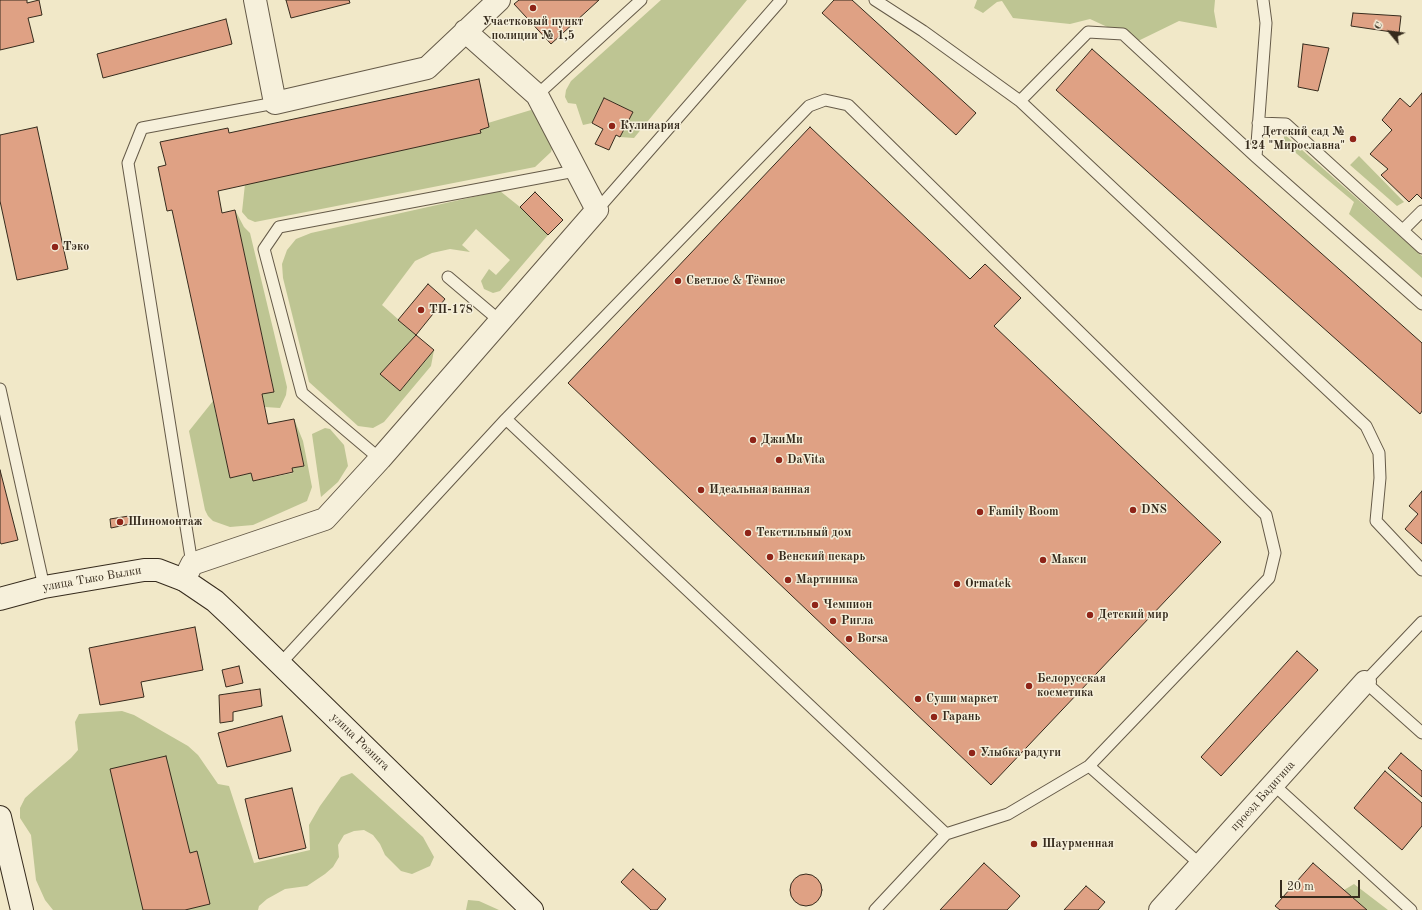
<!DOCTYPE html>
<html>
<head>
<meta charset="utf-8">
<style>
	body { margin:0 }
	#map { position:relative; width:1422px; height:910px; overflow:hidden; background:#f1e8c8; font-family:"Old Standard TT",serif }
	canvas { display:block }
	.north { position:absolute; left:1370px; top:12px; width:40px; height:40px; -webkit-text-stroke:3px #f6f0db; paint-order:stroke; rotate:299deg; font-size:11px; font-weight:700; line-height:16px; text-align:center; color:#362b1d }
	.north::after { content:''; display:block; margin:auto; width:14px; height:18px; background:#362b1d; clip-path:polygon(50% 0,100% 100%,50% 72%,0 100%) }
	.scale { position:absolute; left:1280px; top:880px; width:80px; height:18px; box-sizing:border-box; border:2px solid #362b1d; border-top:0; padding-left:5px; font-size:12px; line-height:14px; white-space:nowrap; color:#362b1d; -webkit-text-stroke:3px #f6f0db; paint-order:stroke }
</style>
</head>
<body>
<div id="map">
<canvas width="1422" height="910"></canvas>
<div class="north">С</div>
<div class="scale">20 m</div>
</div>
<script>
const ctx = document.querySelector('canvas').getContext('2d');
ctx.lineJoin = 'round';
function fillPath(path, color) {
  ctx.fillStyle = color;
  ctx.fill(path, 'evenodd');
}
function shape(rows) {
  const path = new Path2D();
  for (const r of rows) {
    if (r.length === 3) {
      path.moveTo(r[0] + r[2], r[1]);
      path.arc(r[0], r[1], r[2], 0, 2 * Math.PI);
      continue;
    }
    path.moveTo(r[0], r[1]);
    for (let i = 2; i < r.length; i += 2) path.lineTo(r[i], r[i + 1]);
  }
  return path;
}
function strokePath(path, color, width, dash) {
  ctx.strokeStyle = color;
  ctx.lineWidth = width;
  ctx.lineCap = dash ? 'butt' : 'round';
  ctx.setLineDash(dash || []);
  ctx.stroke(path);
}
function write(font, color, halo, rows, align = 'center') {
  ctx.font = font + ' "Old Standard TT",serif';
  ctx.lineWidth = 3;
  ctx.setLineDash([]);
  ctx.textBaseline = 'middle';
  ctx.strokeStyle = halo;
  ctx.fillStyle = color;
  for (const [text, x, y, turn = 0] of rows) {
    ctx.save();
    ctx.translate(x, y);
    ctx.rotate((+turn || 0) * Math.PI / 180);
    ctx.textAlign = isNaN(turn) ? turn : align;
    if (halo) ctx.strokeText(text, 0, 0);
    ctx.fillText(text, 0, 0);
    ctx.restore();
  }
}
const green = shape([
	[661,0,747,0,634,138,620,137,633,112,604,98,592,123,583,125,576,104,568,103,565,97,566,90,571,81],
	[977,0,1215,0,1214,11,1217,28,1179,21,1138,41,1090,19,1070,24,1013,18,1002,1,997,2,983,13,974,8],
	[531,110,533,111,553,145,551,152,535,167,255,222,248,219,242,212,245,184,481,133,480,130,489,127,488,123],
	[1284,134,1422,256,1422,278,1349,214,1354,202,1284,143],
	[1359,156,1404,202,1397,206,1350,165],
	[500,191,520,207,548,235,500,291,493,293,484,289,481,281,489,269,496,275,510,260,476,229,462,245,470,252,450,249,432,253,415,261,382,305,416,335,381,374,400,391,434,350,431,366,384,422,373,428,358,426,309,382,283,278,282,264,287,250,296,239,311,233],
	[235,210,244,227,250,233,287,387,286,395,280,408,265,407,262,394,274,391],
	[213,401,230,478,251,473,253,481,293,473,292,468,304,466,294,419,303,441,312,487,307,501,253,525,230,527,213,521,208,516,205,510,189,431],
	[325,428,330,429,344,445,348,466,338,482,321,497,312,434],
	[122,711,134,715,188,746,198,755,218,784,229,786,254,863,310,850,309,825,320,806,341,777,352,773,423,837,434,857,430,866,412,874,401,871,385,855,380,844,373,835,364,830,354,831,344,835,338,845,339,857,333,867,325,874,307,886,285,889,267,899,259,906,258,910,53,910,45,900,36,880,31,835,20,818,20,808,25,798,35,789,71,758,78,750,75,722,79,714],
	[1354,884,1388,910,1367,910,1344,890],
	[468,900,479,901,499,910,466,910]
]);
const building = shape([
	[0,0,27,0,27,3,39,0,42,15,28,18,34,42,0,50,0,0],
	[286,0,349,0,350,3,291,18,286,0],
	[519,0,599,0,551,44,514,4,519,0],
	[834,0,852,0,976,113,956,135,822,13,834,0],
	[1353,13,1401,16,1399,33,1351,26,1353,13],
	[226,19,232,44,103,78,97,54,226,19],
	[1303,44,1329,48,1318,91,1298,87,1303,44],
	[1092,49,1422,343,1422,411,1420,414,1056,90,1092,49],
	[479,79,489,127,480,130,481,133,218,191,222,213,235,210,274,392,262,394,268,424,294,419,304,466,292,468,293,472,253,481,251,473,230,478,172,210,167,211,158,167,166,165,160,142,228,128,229,133,479,79],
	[1422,93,1422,199,1417,194,1409,202,1381,175,1388,169,1370,154,1392,130,1382,120,1400,98,1410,107,1422,93],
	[604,98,633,112,620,137,616,135,609,150,595,144,603,129,592,123,604,98],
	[37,127,68,269,17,280,0,201,0,135,37,127],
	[810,127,970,279,985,264,1021,298,994,326,1221,542,991,785,568,383,810,127],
	[535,192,563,220,548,235,520,207,535,192],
	[428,284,445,299,416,335,398,320,428,284],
	[416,335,434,350,400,391,380,374,416,335],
	[0,470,18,540,1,544,0,542,0,470],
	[1422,491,1422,544,1405,529,1418,514,1409,506,1422,491],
	[129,516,130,524,111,528,110,519,129,516],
	[195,627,203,670,141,682,144,697,100,705,89,648,195,627],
	[1297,651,1318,670,1221,776,1201,757,1297,651],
	[239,666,243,683,226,687,222,670,239,666],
	[260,689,262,706,233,712,233,721,220,723,219,695,260,689],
	[282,716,291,751,227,767,218,733,282,716],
	[1401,753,1422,771,1422,797,1388,768,1401,753],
	[166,756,190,853,197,851,210,904,185,910,143,910,110,769,166,756],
	[1385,771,1422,803,1422,826,1402,850,1354,808,1385,771],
	[292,788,306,848,259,859,245,799,292,788],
	[984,863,1020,896,1007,910,940,910,984,863],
	[1313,863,1344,890,1367,910,1280,910,1275,906,1313,863],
	[633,869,666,899,657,910,651,910,621,882,633,869],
	[806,890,16],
	[1086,886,1105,902,1098,910,1064,910,1086,886]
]);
const lane = shape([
	[875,0,923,31,1020,101,1366,426,1379,453,1380,478,1376,521,1422,570],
	[537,95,641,0],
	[1020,101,1088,32,1123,34,1256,157,1422,304],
	[1258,123,1286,124,1422,248],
	[1256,157,1266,23,1263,0],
	[597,210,781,0],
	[1403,230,1422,211],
	[448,277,500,321],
	[0,389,44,587],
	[506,419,809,106,825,100,848,105,1266,515,1275,553,1269,578,1089,766,1008,814,946,834],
	[380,459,302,393,264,249,279,227,575,171],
	[192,564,128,163,142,128,275,103],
	[1422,622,1365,682,1422,733],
	[280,664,506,419,946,834,875,910],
	[1089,766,1201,865],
	[1273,784,1411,910]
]);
const street = shape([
	[255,0,275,103,427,68,499,0],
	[184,580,192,564,325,519,380,459,597,210,537,95,465,31],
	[1160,910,1365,682]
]);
const secondary = shape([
	[0,599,44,587,144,570,158,570,184,580,215,601,231,616,532,910],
	[0,817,22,910]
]);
const markers = [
	[533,8,4,"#8f2418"],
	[612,126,4,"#8f2418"],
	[1353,139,4,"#8f2418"],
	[55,247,4,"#8f2418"],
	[678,281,4,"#8f2418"],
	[421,310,4,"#8f2418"],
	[753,440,4,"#8f2418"],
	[779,460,4,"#8f2418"],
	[701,490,4,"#8f2418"],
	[1133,510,4,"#8f2418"],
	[980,512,4,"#8f2418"],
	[120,522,4,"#8f2418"],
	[748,533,4,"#8f2418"],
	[770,557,4,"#8f2418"],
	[1043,560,4,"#8f2418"],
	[788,580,4,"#8f2418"],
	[957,584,4,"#8f2418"],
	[815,605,4,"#8f2418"],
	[1090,615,4,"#8f2418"],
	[833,621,4,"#8f2418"],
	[849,639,4,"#8f2418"],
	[1029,686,4,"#8f2418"],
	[918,699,4,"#8f2418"],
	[934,717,4,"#8f2418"],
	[972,753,4,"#8f2418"],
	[1034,844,4,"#8f2418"]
];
const poiNames = [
	["Участковый пункт",533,22,"center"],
	["полиции № 1,5",533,36,"center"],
	["Кулинария",620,126],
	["Детский сад №",1345,132,"right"],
	["124 \"Мирославна\"",1345,146,"right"],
	["Тэко",63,247],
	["Светлое & Тёмное",686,281],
	["ТП-178",429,310],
	["ДжиМи",761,440],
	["DaVita",787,460],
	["Идеальная ванная",709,490],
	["DNS",1141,510],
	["Family Room",988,512],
	["Шиномонтаж",128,522],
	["Текстильный дом",756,533],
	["Венский пекарь",778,557],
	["Макси",1051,560],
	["Мартиника",796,580],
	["Ormatek",965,584],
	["Чемпион",823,605],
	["Детский мир",1098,615],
	["Ригла",841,621],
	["Borsa",857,639],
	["Белорусская",1037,679],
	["косметика",1037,693],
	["Суши маркет",926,699],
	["Гарань",942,717],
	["Улыбка радуги",980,753],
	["Шаурменная",1042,844]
];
const streetNames = [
	["улица Тыко Вылки",92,579,-10],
	["улица Розинга",360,742,44],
	["проезд Бадигина",1263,796,-48]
];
fillPath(green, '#bec593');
fillPath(building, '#dfa184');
strokePath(building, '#362b1d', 1);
strokePath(lane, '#655a48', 13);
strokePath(street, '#655a48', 24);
strokePath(secondary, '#362b1d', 24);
strokePath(lane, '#f6f0db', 11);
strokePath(street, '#f6f0db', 22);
strokePath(secondary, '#f6f0db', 22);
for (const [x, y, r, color] of markers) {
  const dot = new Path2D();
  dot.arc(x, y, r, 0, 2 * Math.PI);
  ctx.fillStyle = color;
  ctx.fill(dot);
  strokePath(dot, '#f6f0db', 1.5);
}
write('bold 12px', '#362b1d', '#f6f0db', poiNames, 'left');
write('12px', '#362b1d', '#f6f0db', streetNames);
</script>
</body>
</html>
